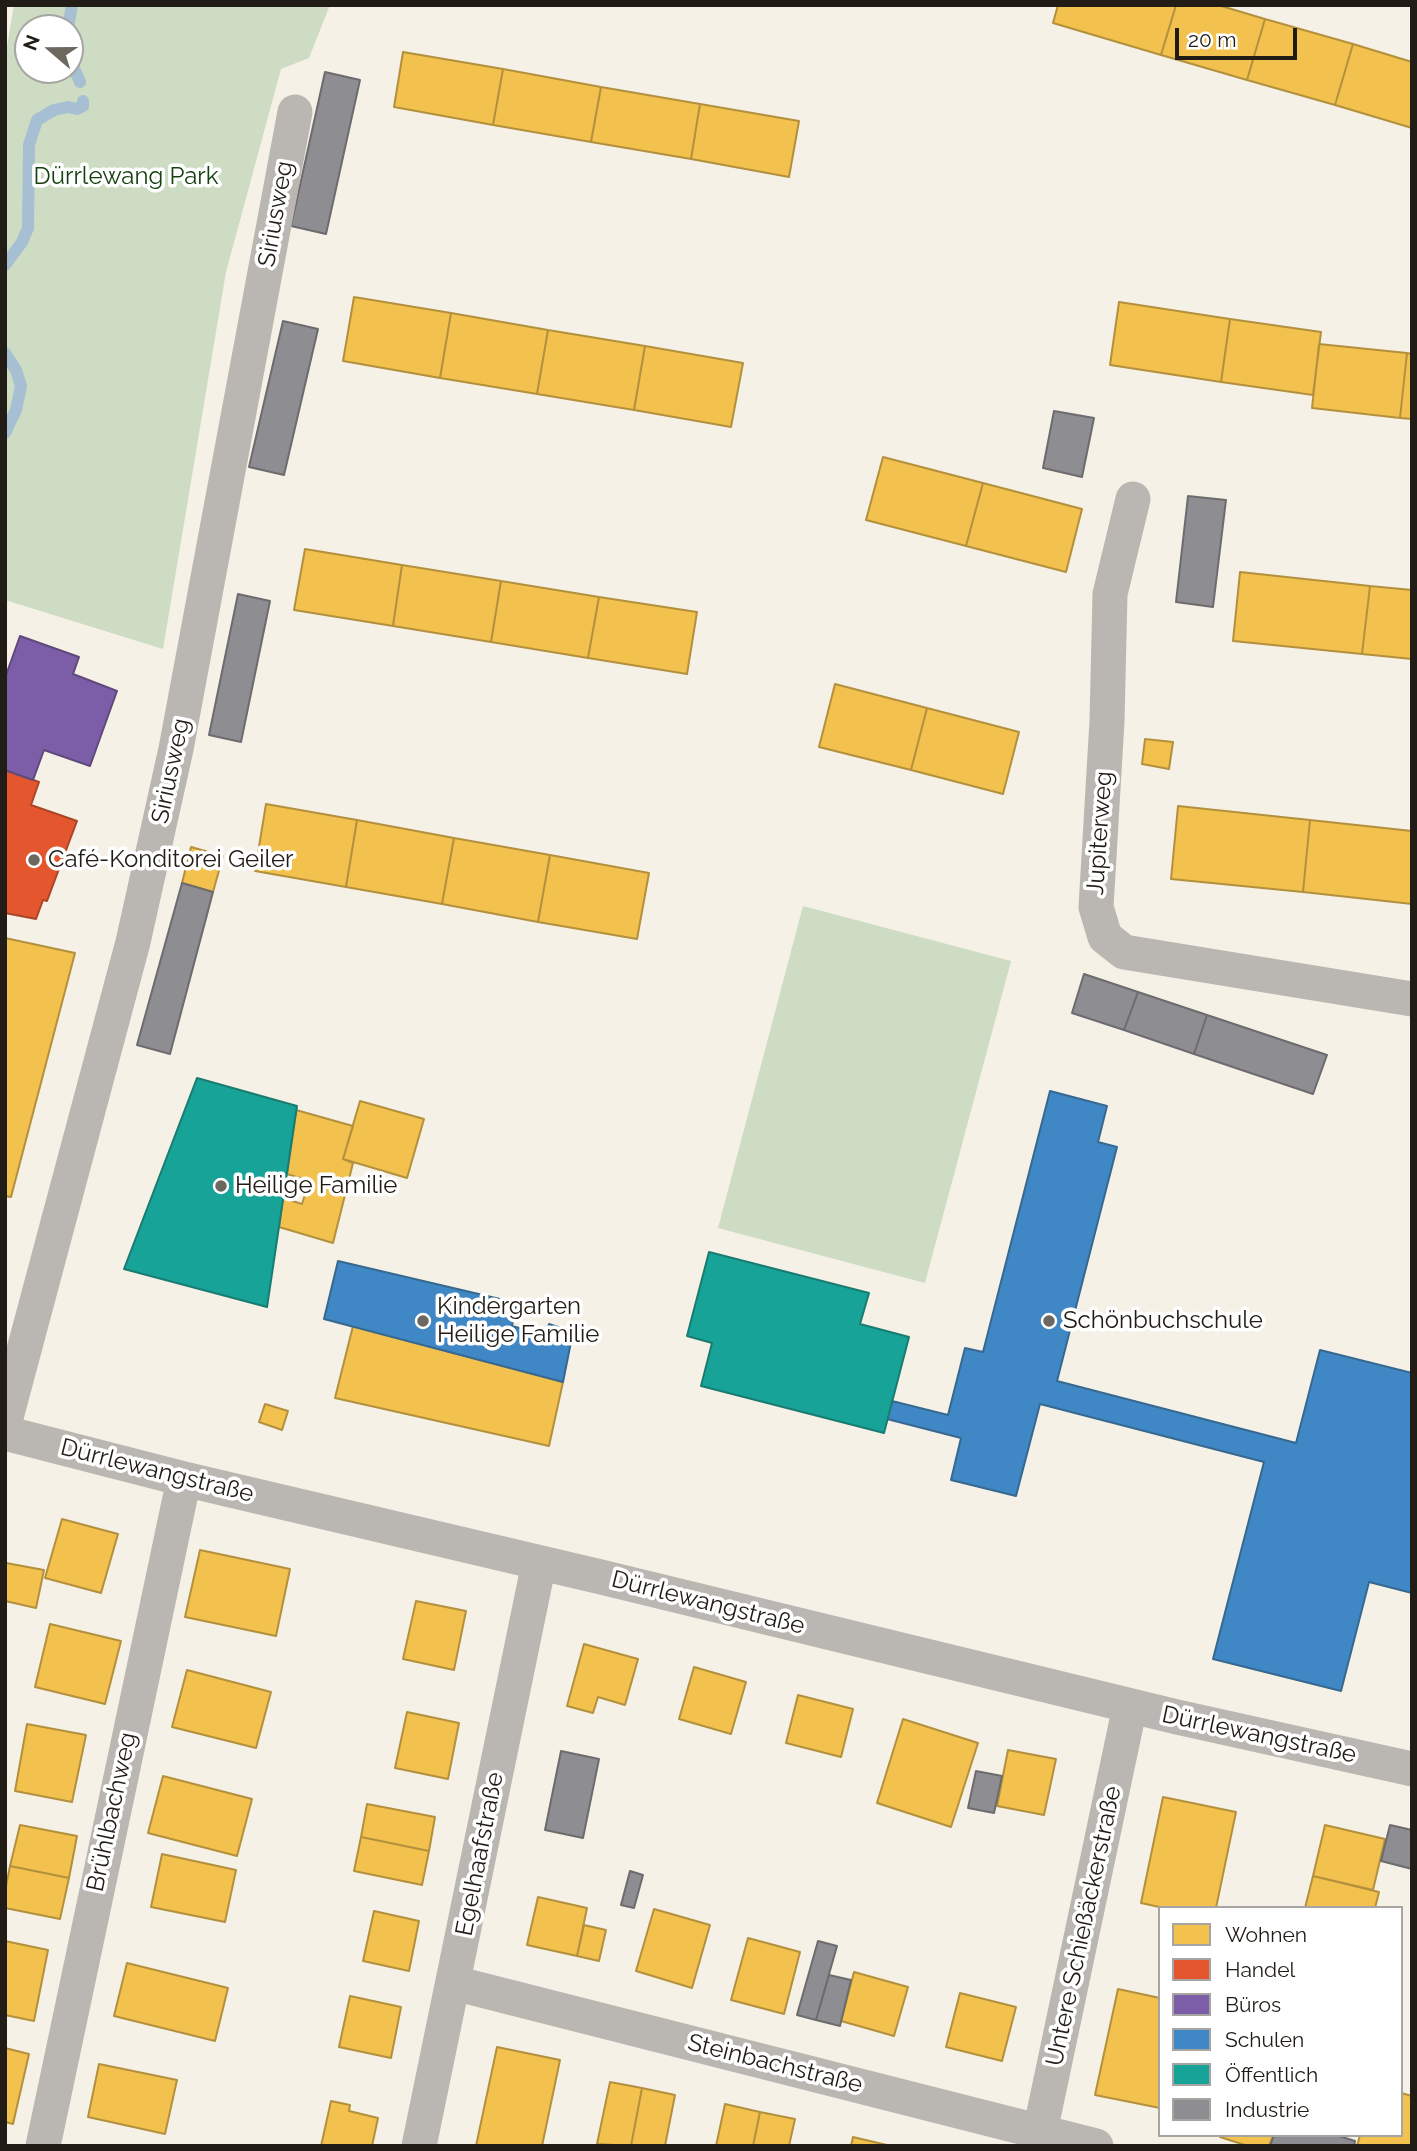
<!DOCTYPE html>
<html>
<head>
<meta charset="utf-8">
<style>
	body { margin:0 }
	#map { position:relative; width:1417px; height:2151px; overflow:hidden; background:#f6f1e6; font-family:Raleway,sans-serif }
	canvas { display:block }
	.frame { position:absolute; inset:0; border:7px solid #211d16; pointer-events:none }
	.legend { position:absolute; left:1158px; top:1906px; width:245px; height:231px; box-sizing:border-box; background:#fff; border:2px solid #a6a5a2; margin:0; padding:9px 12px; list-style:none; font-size:21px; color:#211d16 }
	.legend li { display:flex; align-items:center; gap:14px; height:35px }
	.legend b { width:35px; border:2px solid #a6a5a2 }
	.north { position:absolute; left:14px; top:14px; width:70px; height:70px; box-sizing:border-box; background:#fff; border:2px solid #a6a5a2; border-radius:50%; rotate:290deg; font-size:19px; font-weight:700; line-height:28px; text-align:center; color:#211d16 }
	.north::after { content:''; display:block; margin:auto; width:24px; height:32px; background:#6c675f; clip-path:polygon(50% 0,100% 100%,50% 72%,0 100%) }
	.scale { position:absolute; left:1175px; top:28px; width:122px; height:32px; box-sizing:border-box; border:4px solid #211d16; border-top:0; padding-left:9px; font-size:21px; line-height:24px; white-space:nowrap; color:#211d16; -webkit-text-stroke:5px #fff; paint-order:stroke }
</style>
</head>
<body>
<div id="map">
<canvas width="1417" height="2151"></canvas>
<div class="frame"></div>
<ul class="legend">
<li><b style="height:19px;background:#f2c14e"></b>Wohnen</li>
<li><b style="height:19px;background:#e4572e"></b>Handel</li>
<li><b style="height:19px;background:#7b5ea7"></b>Büros</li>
<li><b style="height:19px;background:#3f88c5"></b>Schulen</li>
<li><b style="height:19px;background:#17a398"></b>Öffentlich</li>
<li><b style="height:19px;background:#8d8d92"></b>Industrie</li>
</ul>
<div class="north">N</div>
<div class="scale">20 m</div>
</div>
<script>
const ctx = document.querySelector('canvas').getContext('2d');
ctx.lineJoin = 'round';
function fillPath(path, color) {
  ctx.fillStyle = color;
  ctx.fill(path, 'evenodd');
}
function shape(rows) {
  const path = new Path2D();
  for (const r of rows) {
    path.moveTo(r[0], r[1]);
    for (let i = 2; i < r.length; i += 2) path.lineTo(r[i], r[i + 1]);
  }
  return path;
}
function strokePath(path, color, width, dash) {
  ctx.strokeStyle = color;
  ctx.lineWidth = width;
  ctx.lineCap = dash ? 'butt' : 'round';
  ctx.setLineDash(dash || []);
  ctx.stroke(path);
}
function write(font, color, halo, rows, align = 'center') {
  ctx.font = font + ' Raleway,sans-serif';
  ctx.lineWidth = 7;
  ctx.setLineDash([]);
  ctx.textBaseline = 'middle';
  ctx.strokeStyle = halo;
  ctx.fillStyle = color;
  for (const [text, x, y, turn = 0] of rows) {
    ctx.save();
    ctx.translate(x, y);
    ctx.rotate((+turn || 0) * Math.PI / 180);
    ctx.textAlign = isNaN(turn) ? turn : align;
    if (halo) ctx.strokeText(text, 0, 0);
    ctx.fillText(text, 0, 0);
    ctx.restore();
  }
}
const green = shape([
	[14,5,330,5,309,58,281,69,226,272,163,649,5,600,5,58],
	[28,28,70,28,70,70,28,70],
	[803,906,1011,961,925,1283,718,1228]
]);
const homes = shape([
	[1058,5,1176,5,1161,55,1053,23,1058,5],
	[1176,5,1218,5,1265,19,1247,80,1161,55,1176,5],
	[1265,19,1353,44,1335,105,1247,80,1265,19],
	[1353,44,1412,62,1412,128,1335,105,1353,44],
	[403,52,503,69,493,125,394,107,403,52],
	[503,69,601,87,591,142,493,125,503,69],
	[601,87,700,104,691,159,591,142,601,87],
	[700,104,799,121,789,177,691,159,700,104],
	[354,297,451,313,440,378,343,361,354,297],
	[1119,302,1230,319,1221,382,1110,365,1119,302],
	[451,313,548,330,537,394,440,378,451,313],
	[1230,319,1321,332,1313,395,1221,382,1230,319],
	[548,330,645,346,634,410,537,394,548,330],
	[1319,344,1407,353,1400,418,1312,408,1319,344],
	[645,346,743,363,731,427,634,410,645,346],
	[1407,353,1412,354,1412,419,1400,418,1407,353],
	[883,457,983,483,966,546,866,520,883,457],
	[983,483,1082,509,1066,572,966,546,983,483],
	[305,549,402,565,393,626,294,610,305,549],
	[402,565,501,581,491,642,393,626,402,565],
	[1240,572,1370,586,1362,654,1233,641,1240,572],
	[501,581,599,597,588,658,491,642,501,581],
	[1370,586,1412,590,1412,659,1362,654,1370,586],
	[599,597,697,612,687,674,588,658,599,597],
	[835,684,927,708,911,770,819,747,835,684],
	[927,708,1019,732,1003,794,911,770,927,708],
	[1145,739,1173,742,1169,769,1142,764,1145,739],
	[266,804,357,820,346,887,255,871,266,804],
	[1178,806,1310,820,1303,892,1171,879,1178,806],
	[357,820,454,838,442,904,346,887,357,820],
	[1310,820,1412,831,1412,904,1303,892,1310,820],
	[454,838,550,855,538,922,442,904,454,838],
	[191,847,223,856,213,892,182,883,191,847],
	[550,855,649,873,637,939,538,922,550,855],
	[5,938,75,953,11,1197,5,1196,5,938],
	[360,1101,424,1119,407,1178,343,1159,360,1101],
	[296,1110,353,1126,343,1159,353,1163,333,1243,279,1227,283,1198,302,1204,309,1181,287,1174,296,1110],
	[353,1326,563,1382,549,1446,335,1398,353,1326],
	[265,1404,288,1411,282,1430,259,1422,265,1404],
	[62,1519,118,1534,101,1593,45,1578,62,1519],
	[200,1550,290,1569,276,1636,185,1617,200,1550],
	[6,1563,44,1570,36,1608,5,1601,6,1563],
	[416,1601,466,1611,454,1670,403,1659,416,1601],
	[50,1624,121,1641,105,1704,35,1687,50,1624],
	[584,1644,638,1659,625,1705,598,1697,593,1713,567,1706,584,1644],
	[694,1667,746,1682,731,1734,679,1719,694,1667],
	[187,1670,271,1692,256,1748,172,1727,187,1670],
	[798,1695,853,1709,841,1757,786,1743,798,1695],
	[407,1712,459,1723,448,1779,395,1768,407,1712],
	[903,1719,978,1743,951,1827,877,1803,903,1719],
	[27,1724,86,1735,72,1802,15,1791,27,1724],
	[1008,1750,1056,1759,1044,1815,997,1806,1008,1750],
	[163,1776,252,1799,237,1856,148,1833,163,1776],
	[1163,1797,1236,1812,1216,1908,1164,1908,1141,1903,1163,1797],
	[367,1804,435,1817,429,1851,361,1837,367,1804],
	[20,1825,77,1836,69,1878,10,1866,20,1825],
	[1325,1825,1385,1839,1373,1890,1313,1876,1325,1825],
	[361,1837,429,1851,422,1885,354,1871,361,1837],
	[162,1854,236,1870,225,1922,151,1907,162,1854],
	[10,1866,69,1878,60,1919,5,1908,5,1891,10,1866],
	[1313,1876,1379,1892,1375,1908,1305,1908,1313,1876],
	[538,1897,587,1908,577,1956,527,1945,538,1897],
	[654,1909,710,1925,692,1988,636,1971,654,1909],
	[374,1911,419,1921,409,1971,363,1961,374,1911],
	[584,1925,606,1930,599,1961,577,1956,584,1925],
	[748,1938,800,1952,784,2014,731,2000,748,1938],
	[5,1941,48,1950,34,2021,5,2015,5,1941],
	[127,1963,228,1988,215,2041,114,2016,127,1963],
	[854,1972,908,1987,894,2036,841,2021,854,1972],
	[1118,1989,1160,1998,1160,2108,1095,2095,1118,1989],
	[960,1993,1016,2007,1002,2061,946,2047,960,1993],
	[350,1996,401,2007,391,2058,339,2047,350,1996],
	[497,2047,560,2060,542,2146,476,2146,497,2047],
	[5,2048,29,2054,13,2124,5,2122,5,2048],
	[99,2064,177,2080,165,2134,88,2117,99,2064],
	[610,2082,642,2088,631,2146,597,2144,610,2082],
	[642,2088,675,2095,665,2146,631,2146,642,2088],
	[1401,2093,1412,2096,1412,2146,1357,2146,1360,2135,1401,2135,1401,2093],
	[331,2101,350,2105,349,2111,378,2118,372,2146,321,2146,331,2101],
	[725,2104,760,2112,753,2146,716,2146,725,2104],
	[760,2112,795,2119,789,2146,753,2146,760,2112],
	[1221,2135,1273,2135,1269,2146,1248,2146,1220,2137,1221,2135],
	[853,2137,891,2146,851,2146,853,2137]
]);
const shops = shape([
	[5,770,39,782,31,805,77,821,47,901,43,900,36,919,5,913,5,770]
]);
const offices = shape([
	[20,636,79,657,73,674,117,691,90,766,44,750,33,780,5,770,5,678,20,636]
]);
const schools = shape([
	[1050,1091,1107,1106,1098,1142,1117,1147,1057,1381,1296,1443,1320,1350,1412,1373,1412,1593,1369,1582,1341,1691,1213,1659,1264,1462,1040,1404,1016,1496,951,1480,961,1438,887,1419,892,1401,948,1415,965,1348,983,1352,1050,1091],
	[338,1261,517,1303,512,1326,545,1335,549,1324,573,1332,563,1382,324,1319,338,1261]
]);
const public = shape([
	[197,1078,297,1106,267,1307,124,1269,197,1078],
	[709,1252,869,1293,860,1324,909,1337,884,1433,701,1386,712,1343,687,1336,709,1252]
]);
const industry = shape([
	[325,72,360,80,326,234,291,226,325,72],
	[283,321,318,329,284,475,249,467,283,321],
	[1054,411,1094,418,1082,477,1043,468,1054,411],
	[1188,496,1226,500,1213,607,1176,602,1188,496],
	[238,594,270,601,241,742,209,735,238,594],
	[182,883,213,892,170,1054,137,1045,182,883],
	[1084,974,1138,992,1124,1030,1072,1013,1084,974],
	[1138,992,1207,1015,1194,1054,1124,1030,1138,992],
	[1207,1015,1327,1055,1313,1094,1194,1054,1207,1015],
	[561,1751,599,1759,583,1838,545,1830,561,1751],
	[976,1771,1002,1776,994,1813,968,1808,976,1771],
	[1390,1825,1412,1830,1412,1869,1381,1861,1390,1825],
	[630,1871,643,1875,634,1908,621,1905,630,1871],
	[818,1941,837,1946,816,2020,797,2015,818,1941],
	[829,1975,851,1980,840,2026,816,2020,829,1975],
	[1274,2135,1336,2135,1355,2141,1354,2146,1270,2146,1274,2135]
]);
const stream = shape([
	[68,28,72,5],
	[70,59,80,82],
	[5,265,22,242,28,228,29,145,37,120,54,110,68,107,77,109,83,106,83,101],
	[5,353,16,370,21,386,16,410,5,433]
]);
const minor = shape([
	[1133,499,1110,594,1107,721,1096,907,1105,937,1124,952,1412,999],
	[5,1421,133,942,176,749,295,112],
	[5,1433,184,1479,601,1577,1177,1717,1412,1769],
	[454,1983,1096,2146],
	[43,2146,184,1479],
	[419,2146,539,1563],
	[1037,2146,1130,1706]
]);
const markers = [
	[34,860,7,"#6c675f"],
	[221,1186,7,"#6c675f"],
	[423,1321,7,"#6c675f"],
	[1049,1321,7,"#6c675f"]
];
const parkNames = [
	["Dürrlewang Park",126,177]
];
const streetNames = [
	["Siriusweg",276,214,-80],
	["Siriusweg",171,771,-78],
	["Jupiterweg",1100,833,-86],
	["Dürrlewangstraße",157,1471,14],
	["Dürrlewangstraße",708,1603,14],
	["Dürrlewangstraße",1259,1735,12],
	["Brühlbachweg",112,1812,-78],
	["Egelhaafstraße",480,1854,-79],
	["Untere Schießäckerstraße",1084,1926,-78],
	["Steinbachstraße",775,2064,14]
];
const poiNames = [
	["Café-Konditorei Geiler",48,860],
	["Heilige Familie",235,1186],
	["Kindergarten",437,1307],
	["Heilige Familie",437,1335],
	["Schönbuchschule",1063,1321]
];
fillPath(green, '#cddcc3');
fillPath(homes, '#f2c14e');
strokePath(homes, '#b3903d', 2);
fillPath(shops, '#e4572e');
strokePath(shops, '#aa4627', 2);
fillPath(offices, '#7b5ea7');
strokePath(offices, '#604a7c', 2);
fillPath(schools, '#3f88c5');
strokePath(schools, '#366890', 2);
fillPath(public, '#17a398');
strokePath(public, '#1a7b71', 2);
fillPath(industry, '#8d8d92');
strokePath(industry, '#6d6b6d', 2);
strokePath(stream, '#a6bfd2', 12);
strokePath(minor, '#bab6b1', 35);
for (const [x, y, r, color] of markers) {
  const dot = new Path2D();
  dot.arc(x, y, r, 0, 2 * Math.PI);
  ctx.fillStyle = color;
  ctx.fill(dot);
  strokePath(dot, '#fff', 2.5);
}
write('24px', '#15410f', '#fff', parkNames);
write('24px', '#211d16', '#fff', streetNames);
write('24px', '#211d16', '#fff', poiNames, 'left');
</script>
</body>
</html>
